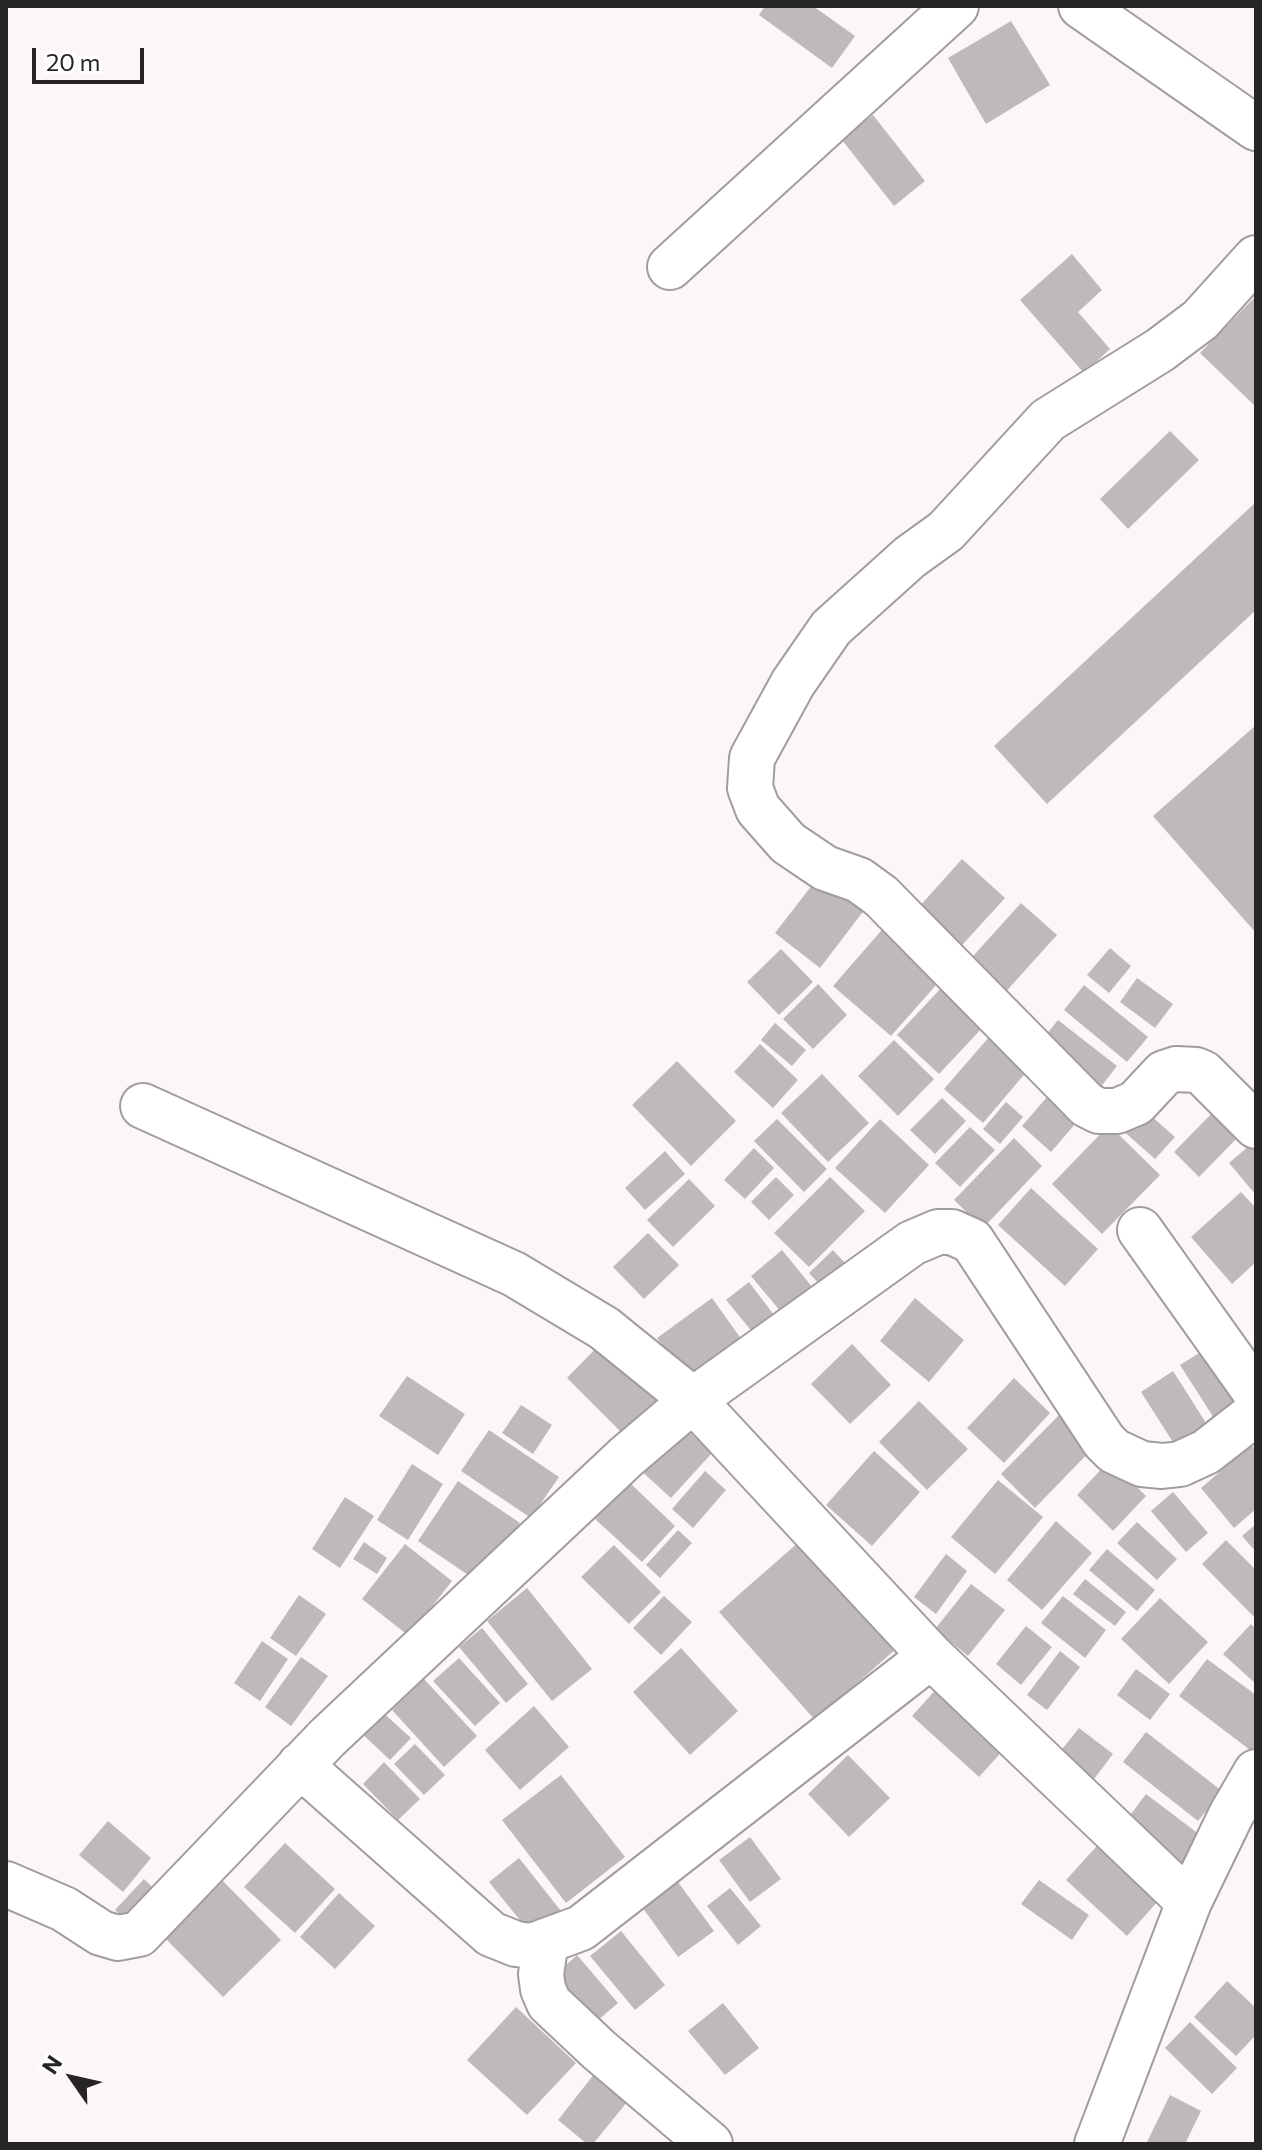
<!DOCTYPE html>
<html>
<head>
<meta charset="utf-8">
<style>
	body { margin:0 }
	#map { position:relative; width:1262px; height:2150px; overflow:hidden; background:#fdf6f7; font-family:Commissioner,sans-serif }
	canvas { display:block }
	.frame { position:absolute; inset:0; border:8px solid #272425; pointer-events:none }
	.north { position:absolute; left:32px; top:2038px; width:80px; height:80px; -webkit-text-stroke:6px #fff; paint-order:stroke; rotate:304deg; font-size:22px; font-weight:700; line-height:32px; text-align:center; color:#272425 }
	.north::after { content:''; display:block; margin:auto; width:28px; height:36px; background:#272425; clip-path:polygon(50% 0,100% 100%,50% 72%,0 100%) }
	.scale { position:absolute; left:32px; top:48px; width:112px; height:36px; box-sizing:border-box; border:4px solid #272425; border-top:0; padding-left:10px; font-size:24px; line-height:28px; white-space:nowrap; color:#272425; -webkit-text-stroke:6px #fff; paint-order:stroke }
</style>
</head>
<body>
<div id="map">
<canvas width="1262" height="2150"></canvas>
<div class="frame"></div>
<div class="north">N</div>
<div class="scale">20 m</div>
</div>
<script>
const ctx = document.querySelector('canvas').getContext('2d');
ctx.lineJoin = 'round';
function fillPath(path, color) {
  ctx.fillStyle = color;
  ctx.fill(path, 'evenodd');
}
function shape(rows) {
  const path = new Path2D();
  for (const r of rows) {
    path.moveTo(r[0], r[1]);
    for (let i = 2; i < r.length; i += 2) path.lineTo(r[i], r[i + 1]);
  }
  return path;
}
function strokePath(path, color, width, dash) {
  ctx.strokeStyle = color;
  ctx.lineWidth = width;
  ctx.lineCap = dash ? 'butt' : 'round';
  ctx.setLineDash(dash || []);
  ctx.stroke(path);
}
const building = shape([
	[765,6,813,6,855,36,832,68,759,15],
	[1011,21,1050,85,986,124,948,58],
	[873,115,925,181,894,206,842,140],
	[1072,254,1102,290,1078,312,1110,349,1084,373,1020,300],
	[1256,296,1256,407,1200,353],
	[1170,431,1199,460,1128,529,1100,499],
	[1256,502,1256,610,1047,804,994,746],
	[1256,725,1256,933,1153,816],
	[962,859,1005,898,953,955,911,916],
	[830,862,875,896,820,968,775,933],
	[1021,903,1057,935,1001,997,965,965],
	[887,924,945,975,891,1036,833,986],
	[1110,948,1131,966,1109,993,1087,975],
	[781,949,813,982,779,1015,747,982],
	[1137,978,1173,1004,1155,1028,1120,1002],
	[818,984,847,1015,813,1049,783,1019],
	[1084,985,1148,1037,1127,1062,1064,1010],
	[943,986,985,1025,939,1074,897,1035],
	[1058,1020,1117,1066,1093,1097,1034,1050],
	[775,1023,806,1050,792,1066,761,1040],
	[989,1037,1028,1070,983,1123,944,1089],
	[894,1040,934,1079,898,1116,858,1076],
	[760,1044,798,1080,773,1108,734,1072],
	[677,1061,736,1121,691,1166,632,1105],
	[822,1074,869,1123,828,1162,781,1113],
	[1059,1083,1089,1108,1051,1152,1022,1126],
	[942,1098,966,1121,935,1154,910,1130],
	[1006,1102,1023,1117,1000,1144,983,1129],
	[1141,1107,1175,1137,1155,1159,1121,1129],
	[1218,1107,1243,1132,1199,1177,1174,1152],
	[777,1119,827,1169,804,1192,754,1141],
	[880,1119,929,1165,885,1213,835,1168],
	[1109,1125,1160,1175,1102,1234,1052,1184],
	[970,1127,995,1150,960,1187,935,1163],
	[1014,1138,1042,1166,983,1228,954,1200],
	[1256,1140,1256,1195,1229,1163],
	[754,1148,774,1168,745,1199,724,1180],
	[665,1151,685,1174,645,1210,625,1188],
	[776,1177,794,1195,769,1220,751,1202],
	[830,1177,865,1211,809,1267,774,1233],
	[689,1179,715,1206,673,1247,647,1220],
	[1031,1188,1098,1249,1065,1286,998,1225],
	[1241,1192,1256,1208,1256,1262,1232,1284,1191,1237],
	[648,1233,679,1265,644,1299,613,1267],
	[782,1250,822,1299,791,1324,751,1276],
	[833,1250,856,1275,831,1297,809,1273],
	[749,1282,777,1319,755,1335,726,1300],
	[712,1298,747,1347,692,1388,657,1338],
	[915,1298,964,1340,929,1382,880,1341],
	[603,1341,662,1399,625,1436,567,1378],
	[852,1344,891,1385,850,1424,811,1384],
	[1212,1345,1251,1406,1219,1426,1180,1365],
	[1173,1371,1208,1426,1176,1447,1141,1392],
	[407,1376,465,1414,438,1455,379,1416],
	[1014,1378,1050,1413,1004,1463,967,1428],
	[919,1401,968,1449,927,1490,879,1442],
	[521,1405,552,1425,533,1454,502,1433],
	[1062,1412,1096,1445,1035,1508,1001,1474],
	[681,1424,712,1453,671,1498,639,1469],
	[489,1430,559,1477,531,1518,461,1471],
	[1251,1445,1256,1450,1256,1509,1234,1528,1201,1488],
	[874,1451,920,1492,872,1546,826,1505],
	[1110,1460,1146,1496,1113,1531,1077,1495],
	[412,1464,443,1484,408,1540,377,1520],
	[705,1471,726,1490,693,1528,672,1509],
	[998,1480,1043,1517,995,1574,951,1537],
	[458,1481,520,1523,480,1583,418,1541],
	[629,1482,675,1526,642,1562,595,1519],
	[1173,1492,1208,1533,1186,1552,1151,1511],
	[345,1497,374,1516,340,1568,312,1549],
	[1056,1521,1092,1553,1042,1610,1007,1580],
	[1137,1522,1177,1559,1157,1580,1117,1543],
	[1256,1524,1256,1552,1242,1536],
	[678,1530,692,1543,660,1578,646,1565],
	[808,1534,904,1642,815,1720,719,1612],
	[1226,1540,1256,1570,1256,1619,1202,1564],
	[364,1542,387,1558,377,1574,353,1559],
	[405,1544,452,1581,409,1636,362,1599],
	[614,1545,661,1592,629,1624,581,1577],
	[1107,1549,1155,1590,1137,1611,1089,1570],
	[946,1554,967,1571,936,1614,914,1597],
	[1085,1579,1126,1612,1115,1626,1073,1594],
	[971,1584,1005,1610,968,1656,935,1629],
	[527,1588,592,1669,552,1701,487,1621],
	[299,1595,326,1614,296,1656,270,1638],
	[664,1596,692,1622,661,1655,633,1628],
	[1063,1596,1106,1630,1085,1658,1041,1623],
	[1160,1598,1208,1642,1169,1684,1121,1639],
	[1251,1624,1256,1629,1256,1684,1223,1654],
	[1026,1626,1052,1647,1021,1685,996,1664],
	[482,1628,528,1684,506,1703,459,1647],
	[262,1641,288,1659,260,1701,234,1683],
	[681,1648,738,1711,690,1755,633,1692],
	[1060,1651,1080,1667,1047,1710,1027,1695],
	[301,1657,328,1676,291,1726,265,1707],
	[459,1658,500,1703,475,1726,433,1681],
	[1207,1659,1256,1695,1254,1753,1179,1696],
	[1136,1669,1170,1694,1150,1720,1117,1695],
	[424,1679,477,1736,444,1767,392,1710],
	[939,1686,1006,1747,979,1777,912,1716],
	[534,1706,569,1747,520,1790,485,1750],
	[379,1709,411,1738,390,1760,359,1731],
	[1079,1728,1113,1754,1094,1779,1059,1753],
	[1146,1732,1222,1791,1198,1821,1123,1762],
	[415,1744,445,1775,424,1795,394,1764],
	[848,1755,890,1798,849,1837,808,1794],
	[384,1762,420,1799,398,1820,363,1784],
	[561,1775,625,1857,566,1903,502,1820],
	[1146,1794,1204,1838,1183,1866,1125,1822],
	[108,1821,151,1858,123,1892,79,1855],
	[750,1837,781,1879,750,1902,719,1860],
	[1105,1837,1166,1892,1127,1936,1066,1880],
	[285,1843,335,1889,295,1933,244,1887],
	[519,1858,561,1911,532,1935,489,1882],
	[675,1878,714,1931,678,1957,640,1904],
	[144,1879,162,1896,133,1927,115,1910],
	[1039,1880,1089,1915,1072,1940,1021,1904],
	[223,1881,281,1940,223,1997,165,1938],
	[730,1888,761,1926,738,1945,707,1906],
	[339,1893,375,1926,335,1969,300,1937],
	[621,1931,665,1985,635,2010,590,1956],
	[577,1955,618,2003,590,2027,550,1980],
	[1227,1981,1256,2008,1256,2035,1236,2056,1194,2017],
	[723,2003,759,2048,725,2075,688,2031],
	[516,2007,576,2063,527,2115,467,2060],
	[1190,2022,1237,2068,1212,2094,1165,2048],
	[606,2059,640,2086,593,2144,587,2144,558,2120],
	[1170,2095,1201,2111,1185,2144,1146,2144]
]);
const minor = shape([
	[1256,258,1200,320,1160,350,1048,420,946,531,910,557,831,628,793,683,752,758,750,788,758,809,788,843,825,868,859,880,881,896,1087,1105,1099,1111,1117,1111,1136,1103,1164,1073,1176,1069,1196,1070,1203,1073,1256,1126],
	[670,267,956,6],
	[143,1106,514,1274,604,1328,693,1400,912,1243,938,1232,952,1232,972,1241,1104,1441,1114,1451,1142,1464,1162,1466,1180,1464,1206,1452,1256,1413],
	[1140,1230,1256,1393],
	[300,1765,491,1934,516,1944,532,1946,581,1928,931,1656],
	[6,1884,64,1909,101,1933,118,1938,139,1934,327,1738,626,1457,693,1400,931,1656,1189,1902],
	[546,1941,541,1974,543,1989,549,2003,599,2050,710,2144],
	[1097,2144,1189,1902,1231,1815,1256,1772]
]);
const secondary = shape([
	[1081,6,1256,128]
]);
fillPath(building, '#bfb9b9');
strokePath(minor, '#a29d9d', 48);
strokePath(secondary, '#a29d9d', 48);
strokePath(minor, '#fff', 44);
strokePath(secondary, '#fff', 44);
</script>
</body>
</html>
